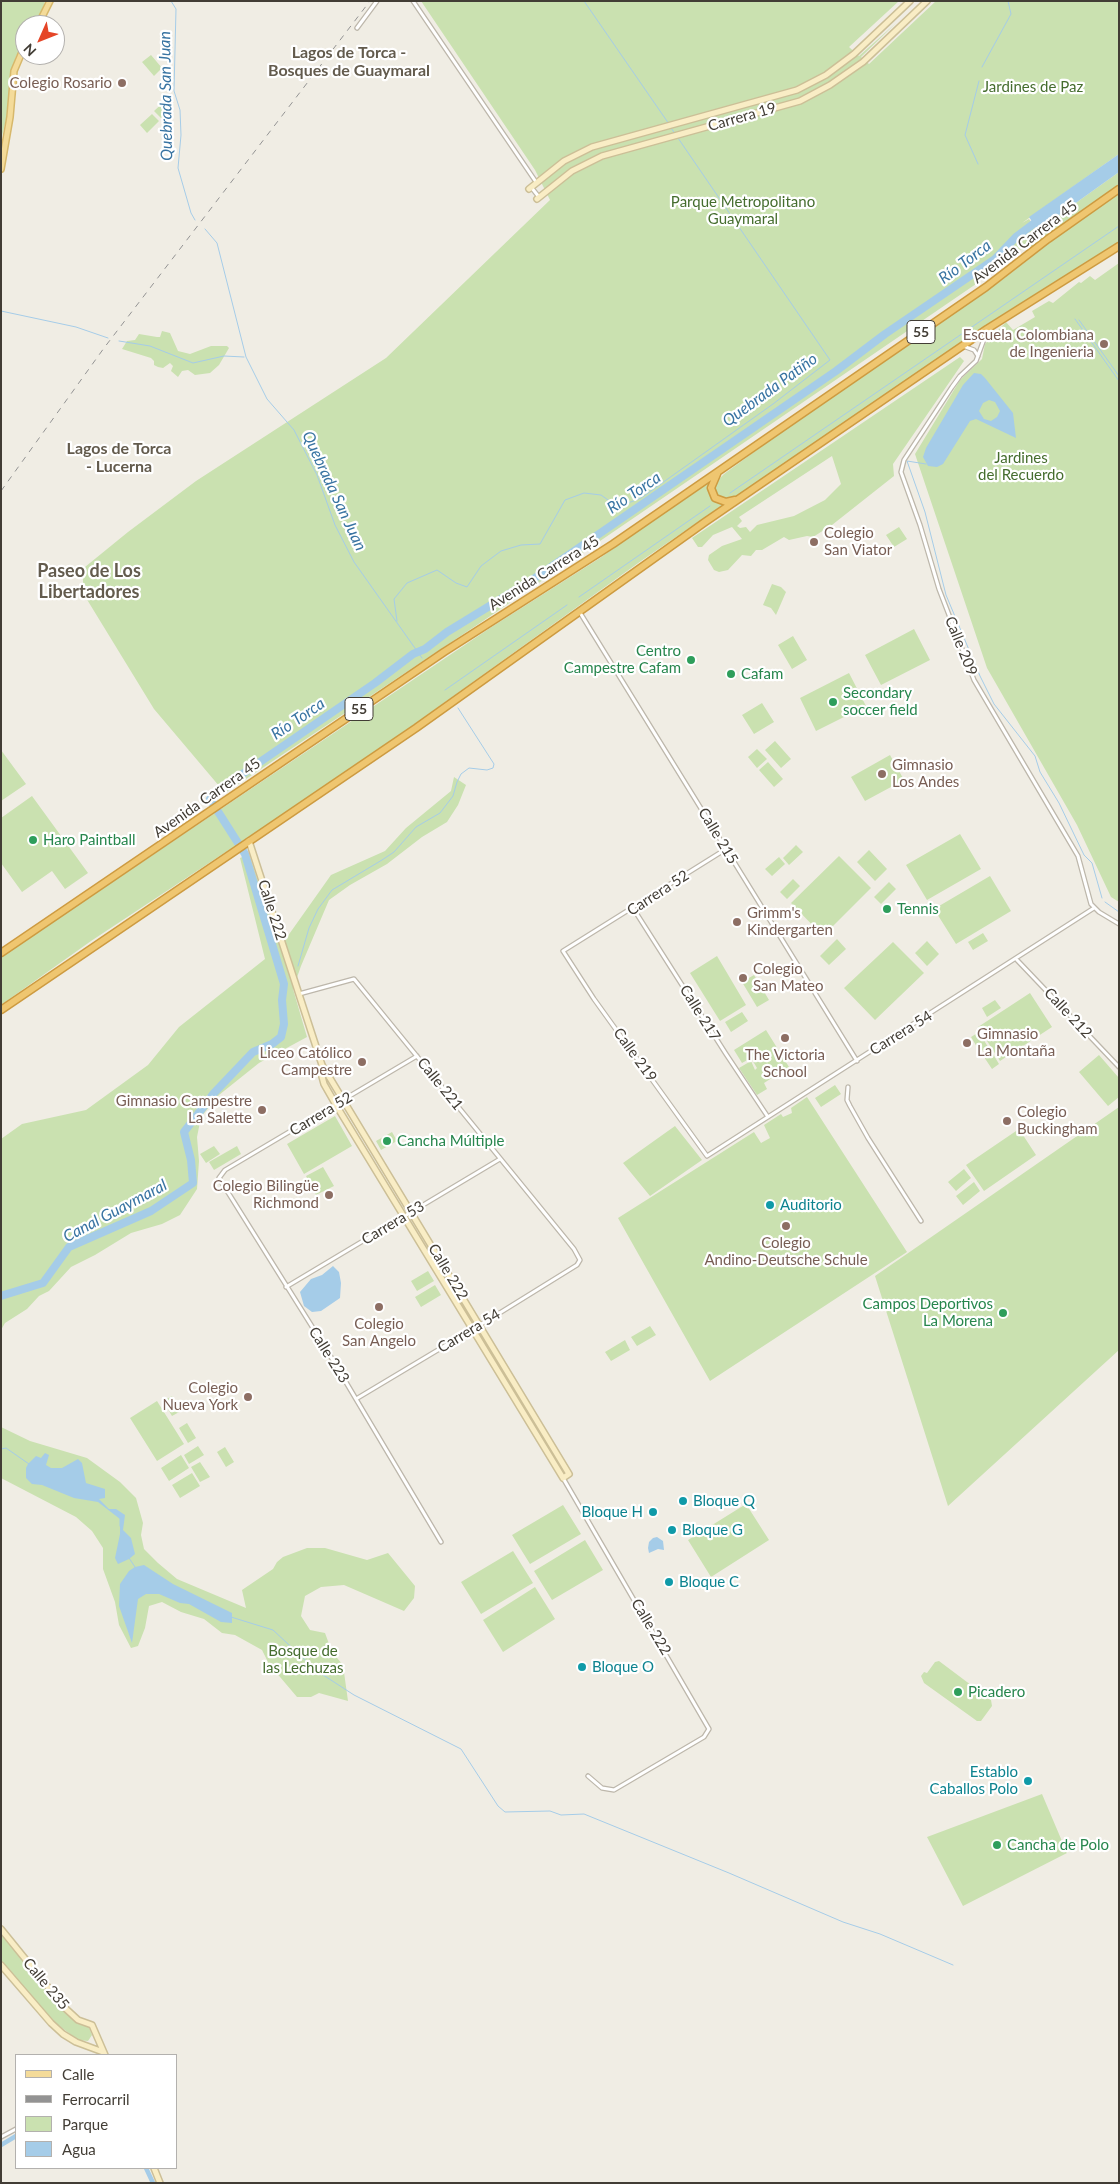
<!DOCTYPE html>
<html>
<head>
<meta charset="utf-8">
<style>
	body { margin:0 }
	#map { position:relative; width:1120px; height:2184px; overflow:hidden; background:#f0ede4; font-family:Lato,sans-serif }
	canvas { display:block }
	.frame { position:absolute; inset:0; border:2px solid #423d35; pointer-events:none }
	.legend { position:absolute; left:15px; top:2054px; width:162px; height:115px; box-sizing:border-box; background:#fff; border:1px solid #b3b1ae; margin:0; padding:6px 9px; list-style:none; font-size:15px; color:#423d35 }
	.legend li { display:flex; align-items:center; gap:10px; height:25px }
	.legend b { width:25px; border:1px solid #b3b1ae }
	.north { position:absolute; left:15px; top:15px; width:50px; height:50px; box-sizing:border-box; background:#fff; border:1px solid #b3b1ae; border-radius:50%; rotate:226deg; font-size:14px; font-weight:700; line-height:20px; text-align:center; color:#423d35 }
	.north::after { content:''; display:block; margin:auto; width:18px; height:22px; background:#e54527; clip-path:polygon(50% 0,100% 100%,50% 72%,0 100%) }
</style>
</head>
<body>
<div id="map">
<canvas width="1120" height="2184"></canvas>
<div class="frame"></div>
<ul class="legend">
<li><b style="height:6px;background:#f4db99"></b>Calle</li>
<li><b style="height:6px;background:#939393"></b>Ferrocarril</li>
<li><b style="height:14px;background:#cae1b0"></b>Parque</li>
<li><b style="height:14px;background:#a5cce8"></b>Agua</li>
</ul>
<div class="north">N</div>
</div>
<script>
const ctx = document.querySelector('canvas').getContext('2d');
ctx.lineJoin = 'round';
function fillPath(path, color) {
  ctx.fillStyle = color;
  ctx.fill(path, 'evenodd');
}
function shape(rows) {
  const path = new Path2D();
  for (const r of rows) {
    path.moveTo(r[0], r[1]);
    for (let i = 2; i < r.length; i += 2) path.lineTo(r[i], r[i + 1]);
  }
  return path;
}
function strokePath(path, color, width, dash) {
  ctx.strokeStyle = color;
  ctx.lineWidth = width;
  ctx.lineCap = dash ? 'butt' : 'round';
  ctx.setLineDash(dash || []);
  ctx.stroke(path);
}
function write(font, color, halo, rows, align = 'center') {
  ctx.font = font + ' Lato,sans-serif';
  ctx.lineWidth = 4.5;
  ctx.setLineDash([]);
  ctx.textBaseline = 'middle';
  ctx.strokeStyle = halo;
  ctx.fillStyle = color;
  for (const [text, x, y, turn = 0] of rows) {
    ctx.save();
    ctx.translate(x, y);
    ctx.rotate((+turn || 0) * Math.PI / 180);
    ctx.textAlign = isNaN(turn) ? turn : align;
    if (halo) ctx.strokeText(text, 0, 0);
    ctx.fillText(text, 0, 0);
    ctx.restore();
  }
}
const green = shape([
	[1,1,45,1,42,11,33,25,25,25,25,37,15,59,7,116,1,140],
	[421,1,899,1,849,47,859,56,896,23,861,57,869,64,936,1,1119,1,1119,154,1022,223,1029,219,1036,229,1032,237,1038,230,1119,172,1119,184,1033,246,1027,247,1023,250,1018,249,976,284,483,621,225,793,154,709,83,593,83,573,85,567,128,532,196,481,386,358,550,200,535,170],
	[151,55,162,68,154,76,142,62],
	[168,98,174,105,161,118,154,111],
	[152,114,159,121,147,133,140,125],
	[1119,193,1119,242,994,320,738,495,728,500,715,496,713,485,724,474,791,425,1002,280,1066,230],
	[1119,263,1119,902,1111,897,1077,825,987,668,915,454,960,380,982,359,985,344,1006,322,1013,330,1035,317,1032,311,1049,301,1053,303,1079,282,1081,283,1090,276,1095,280],
	[162,331,170,333,178,351,190,354,211,346,227,346,229,348,219,365,210,373,195,375,188,370,182,371,178,377,171,371,173,366,170,363,163,368,158,367,154,365,154,361,151,358,122,349,127,341,135,340,139,334,157,337,160,337],
	[960,357,964,361,893,464,894,476,832,525,813,537,807,536,789,540,784,537,762,550,756,550,751,556,742,555,728,570,719,572,714,570,708,560,709,555,722,546,742,539,732,527,713,535,702,547,698,547,692,538],
	[832,456,841,484,825,500,794,516,757,525,750,532,746,527,740,528,737,526,742,521,739,517],
	[709,481,710,494,718,503,724,504,641,561,409,728,259,830,91,941,1,1005,1,957,490,628,600,558],
	[899,527,907,539,894,547,886,535],
	[772,584,781,587,786,592,776,615,771,608,763,605],
	[914,629,930,660,881,685,865,655],
	[793,636,807,660,792,669,778,645],
	[849,673,866,706,816,731,800,698],
	[762,703,774,722,754,734,742,715],
	[775,741,791,759,781,768,765,750],
	[757,749,767,759,757,768,748,757],
	[1,750,26,784,1,801],
	[890,755,904,780,865,801,851,777],
	[768,762,783,779,774,787,759,770],
	[454,777,466,785,458,805,447,822,422,837,387,864,350,885,329,900,301,966,293,989,307,1037,259,1063,219,1095,201,1117,197,1137,199,1161,197,1189,180,1215,162,1224,131,1233,95,1255,71,1267,49,1291,39,1296,27,1309,5,1323,1,1330,1,1139,22,1124,86,1110,148,1065,179,1027,265,959,240,858,249,854,280,947,331,875,385,851,406,828,451,791],
	[32,796,88,873,65,889,52,871,22,892,1,863,1,818],
	[960,834,981,869,927,900,906,865],
	[796,845,803,852,789,865,783,858],
	[869,850,887,869,875,881,857,862],
	[839,856,871,888,823,936,791,903],
	[779,857,785,864,772,876,765,869],
	[990,876,1011,911,956,944,934,909],
	[793,879,800,886,787,899,780,892],
	[889,882,896,889,881,904,874,897],
	[983,933,988,941,973,950,968,942],
	[837,939,846,949,829,965,820,956],
	[927,941,939,954,927,966,915,953],
	[893,942,924,973,875,1020,844,988],
	[717,956,746,1005,720,1021,690,973],
	[754,975,769,1000,757,1007,742,982],
	[1030,993,1052,1027,1000,1061,978,1027],
	[995,1000,1001,1008,987,1017,982,1008],
	[742,1012,748,1021,731,1032,725,1022],
	[766,1030,789,1067,764,1083,767,1089,757,1095,739,1068,751,1061,755,1070,757,1068,751,1058,742,1063,734,1050],
	[979,1032,988,1047,980,1052,971,1037],
	[990,1049,999,1064,992,1069,982,1054],
	[1099,1055,1119,1078,1119,1097,1108,1106,1079,1072],
	[835,1085,841,1094,821,1107,815,1098],
	[807,1097,907,1252,710,1381,618,1218,754,1132,761,1143,770,1138,764,1125,781,1114,783,1117,792,1113,791,1108],
	[1119,1107,1119,1350,948,1506,875,1276],
	[335,1116,352,1146,304,1174,287,1144],
	[675,1126,702,1160,650,1196,623,1163],
	[1019,1129,1036,1155,984,1191,966,1165],
	[392,1132,397,1141,381,1150,376,1141],
	[214,1146,220,1154,206,1163,200,1154],
	[237,1146,241,1154,214,1170,209,1162],
	[323,1167,334,1186,316,1195,306,1176],
	[964,1169,971,1178,956,1191,948,1182],
	[974,1182,980,1191,963,1205,956,1196],
	[428,1271,434,1281,417,1291,411,1281],
	[435,1285,441,1295,421,1307,415,1297],
	[650,1326,656,1335,637,1346,631,1337],
	[625,1340,630,1350,611,1361,605,1352],
	[172,1396,181,1411,172,1416,163,1401],
	[157,1401,184,1444,157,1461,130,1418],
	[187,1423,196,1438,188,1443,179,1428],
	[1,1427,30,1441,87,1458,120,1482,136,1498,143,1523,141,1535,144,1549,158,1563,177,1579,246,1608,242,1590,273,1569,277,1562,283,1557,307,1548,325,1548,367,1560,388,1553,415,1586,414,1598,404,1611,344,1585,321,1587,305,1596,301,1616,310,1630,325,1633,332,1652,343,1665,348,1701,319,1693,311,1697,297,1697,269,1664,262,1650,235,1635,222,1633,204,1619,181,1612,162,1602,149,1606,145,1628,138,1646,131,1648,119,1625,115,1602,103,1569,103,1548,92,1531,76,1517,1,1478],
	[198,1446,204,1455,189,1464,184,1455],
	[225,1447,234,1462,226,1467,217,1452],
	[181,1455,189,1468,169,1481,161,1468],
	[200,1462,210,1477,200,1482,191,1467],
	[192,1473,200,1486,180,1498,172,1485],
	[746,1504,769,1540,711,1577,688,1540],
	[563,1505,581,1534,530,1564,512,1535],
	[585,1540,603,1570,552,1600,534,1571],
	[513,1551,533,1583,481,1614,461,1582],
	[535,1587,555,1619,503,1652,483,1620],
	[939,1661,991,1700,992,1706,981,1721,977,1721,924,1683,921,1676,924,1672,927,1673,935,1662],
	[1042,1794,1067,1853,963,1906,927,1837],
	[1,1933,76,2022,89,2027,92,2035,88,2041,78,2040,53,2021,1,1960]
]);
const water = shape([
	[1119,154,1119,172,1038,230,1029,217],
	[974,373,981,374,985,378,1013,413,1016,438,976,419,970,421,943,464,937,467,928,466,923,457,926,448,963,385],
	[989,400,995,402,1000,411,997,417,991,421,984,419,979,411,983,403],
	[333,1266,339,1272,341,1283,340,1298,321,1311,312,1312,304,1306,300,1292,311,1279,322,1275],
	[45,1453,49,1455,46,1465,51,1468,62,1468,78,1459,82,1463,86,1483,105,1489,105,1498,99,1499,109,1509,116,1509,125,1515,123,1530,131,1538,135,1554,129,1559,118,1564,115,1558,120,1534,120,1519,98,1502,74,1498,42,1485,32,1484,26,1478,26,1468,28,1464,36,1456,41,1458],
	[657,1537,663,1541,664,1550,658,1549,649,1553,648,1548,649,1542,653,1538],
	[144,1565,173,1584,232,1613,232,1623,221,1622,189,1604,180,1603,159,1594,146,1594,138,1599,132,1643,119,1606,120,1584,129,1571,135,1567]
]);
const stream = shape([
	[171,1,176,9,174,91,180,110,181,135,178,168,191,213,195,220],
	[584,1,669,124],
	[982,67,1011,14,1008,1],
	[671,128,676,135],
	[978,164,965,135,979,81],
	[205,229,217,243,246,357,267,399,294,430,317,475,335,525,354,562,422,658],
	[1,311,76,327,108,338],
	[1075,319,1119,381],
	[1079,320,1119,376],
	[119,341,150,346,193,363,224,356,244,357],
	[926,464,907,461,925,512,946,595,980,676,994,704,1035,756,1040,772,1059,803,1084,855,1092,863,1102,898],
	[730,493,1119,226],
	[579,597,710,506],
	[397,621,394,599,407,583,437,570,456,583,467,587,481,566,501,551,521,545,540,544,565,500,584,493,601,495,618,507,641,498,773,404,830,360,678,138],
	[445,690,567,605],
	[1105,902,1119,912],
	[298,966,309,928,318,909,332,890,382,860,394,852,416,827,440,813,453,796,457,782,461,774,469,768,487,770,493,768,494,764,458,708],
	[1,1449,6,1448,29,1464],
	[120,1517,120,1526],
	[129,1558,135,1567],
	[231,1617,273,1630,317,1671,354,1695,461,1749,498,1806,505,1812,550,1811,561,1815,584,1814,729,1873,843,1922,880,1934,953,1965]
]);
const canal = shape([
	[1,2145,16,2136],
	[146,2168,153,2183]
]);
const river = shape([
	[1,1296,43,1283,69,1247,151,1211,193,1183,191,1160,184,1132,214,1093,253,1052,272,1044,281,1037,284,1024,282,1000,284,984,245,854,210,799,225,786,375,683,413,654,425,649,447,632,532,580,836,371,885,334,995,259,1016,237,1040,219]
]);
const street = shape([
	[413,1,536,182],
	[357,28,377,1],
	[531,187,539,197],
	[987,331,976,361,960,376,952,387,904,460,901,472,920,525,939,589,974,680,1078,856,1091,904,1099,912,1119,924],
	[963,346,974,350,978,356],
	[579,611,857,1061],
	[726,849,563,951,594,999,707,1156,1094,908],
	[633,908,726,1054,768,1117],
	[1017,960,1119,1067],
	[299,994,354,979,574,1249,580,1260,577,1265,498,1314,356,1399],
	[417,1056,225,1170,219,1178,328,1352,441,1542],
	[848,1087,847,1100,850,1106,868,1138,921,1221],
	[286,1287,500,1159],
	[563,1478,709,1729,704,1737,614,1790,602,1788,588,1776],
	[1,2137,16,2129]
]);
const secondary = shape([
	[529,189,564,161,592,147,797,90,826,75,854,54,910,1],
	[537,199,572,171,602,156,800,101,830,85,863,62,927,1],
	[249,841,322,1065,569,1474,563,1478,336,1105,324,1084,321,1073,322,1065],
	[1,1929,65,2008,78,2020,92,2025,105,2055],
	[1,1965,51,2023,63,2034,76,2042,103,2052],
	[154,2168,160,2183]
]);
const primary = shape([
	[38,25,50,1],
	[1,169,10,117,14,71,25,45]
]);
const highway = shape([
	[717,474,711,488,715,498,726,502,735,500],
	[1,953,444,652,613,544,986,287,1048,239,1119,189],
	[1,1010,416,728,705,522,987,329,1119,246]
]);
const rail = shape([
	[1,491,104,348,370,1]
]);
const markers = [
	[122,83,5,"#8d6e63"],
	[1104,344,5,"#8d6e63"],
	[814,542,5,"#8d6e63"],
	[691,660,5,"#2e9e5b"],
	[731,674,5,"#2e9e5b"],
	[833,702,5,"#2e9e5b"],
	[882,774,5,"#8d6e63"],
	[33,840,5,"#2e9e5b"],
	[887,909,5,"#2e9e5b"],
	[737,922,5,"#8d6e63"],
	[743,978,5,"#8d6e63"],
	[785,1038,5,"#8d6e63"],
	[967,1043,5,"#8d6e63"],
	[362,1062,5,"#8d6e63"],
	[262,1110,5,"#8d6e63"],
	[1007,1121,5,"#8d6e63"],
	[387,1141,5,"#2e9e5b"],
	[329,1195,5,"#8d6e63"],
	[770,1205,5,"#0f9aa8"],
	[786,1226,5,"#8d6e63"],
	[379,1307,5,"#8d6e63"],
	[1003,1313,5,"#2e9e5b"],
	[248,1397,5,"#8d6e63"],
	[683,1501,5,"#0f9aa8"],
	[653,1512,5,"#0f9aa8"],
	[672,1530,5,"#0f9aa8"],
	[669,1582,5,"#0f9aa8"],
	[582,1667,5,"#0f9aa8"],
	[958,1692,5,"#2e9e5b"],
	[1028,1781,5,"#0f9aa8"],
	[997,1845,5,"#2e9e5b"]
];
const shields = [
	[921,332,28],
	[359,709,28]
];
const shieldNames = [
	["55",921,332],
	["55",359,709]
];
const educationNames = [
	["Colegio Rosario",112,83],
	["Escuela Colombiana",1094,335],
	["de Ingenieria",1094,352],
	["Colegio",824,533,"left"],
	["San Viator",824,550,"left"],
	["Gimnasio",892,765,"left"],
	["Los Andes",892,782,"left"],
	["Grimm's",747,913,"left"],
	["Kindergarten",747,930,"left"],
	["Colegio",753,969,"left"],
	["San Mateo",753,986,"left"],
	["Gimnasio",977,1034,"left"],
	["La Montaña",977,1051,"left"],
	["Liceo Católico",352,1053],
	["Campestre",352,1070],
	["The Victoria",785,1055,"center"],
	["School",785,1072,"center"],
	["Gimnasio Campestre",252,1101],
	["La Salette",252,1118],
	["Colegio",1017,1112,"left"],
	["Buckingham",1017,1129,"left"],
	["Colegio Bilingüe",319,1186],
	["Richmond",319,1203],
	["Colegio",786,1243,"center"],
	["Andino-Deutsche Schule",786,1260,"center"],
	["Colegio",379,1324,"center"],
	["San Angelo",379,1341,"center"],
	["Colegio",238,1388],
	["Nueva York",238,1405]
];
const parkNames = [
	["Jardines de Paz",1033,87],
	["Parque Metropolitano",743,202],
	["Guaymaral",743,219],
	["Jardines",1021,458],
	["del Recuerdo",1021,475],
	["Bosque de",303,1651],
	["las Lechuzas",303,1668]
];
const streetNames = [
	["Carrera 19",742,117,-16],
	["Avenida Carrera 45",1025,242,-37],
	["Avenida Carrera 45",544,573,-32],
	["Calle 209",961,646,68],
	["Avenida Carrera 45",207,798,-35],
	["Calle 215",718,836,59],
	["Carrera 52",658,893,-33],
	["Calle 222",272,910,72],
	["Calle 217",700,1013,58],
	["Calle 212",1068,1013,47],
	["Carrera 54",901,1033,-32],
	["Calle 219",635,1055,54],
	["Calle 221",440,1084,51],
	["Carrera 52",321,1114,-31],
	["Carrera 53",393,1223,-31],
	["Calle 222",448,1272,59],
	["Carrera 54",469,1331,-31],
	["Calle 223",329,1355,58],
	["Calle 222",651,1627,59],
	["Calle 235",46,1984,50]
];
const leisureNames = [
	["Centro",681,651,"right"],
	["Campestre Cafam",681,668,"right"],
	["Cafam",741,674],
	["Secondary",843,693],
	["soccer field",843,710],
	["Haro Paintball",43,840],
	["Tennis",897,909],
	["Cancha Múltiple",397,1141],
	["Campos Deportivos",993,1304,"right"],
	["La Morena",993,1321,"right"],
	["Picadero",968,1692],
	["Cancha de Polo",1007,1845]
];
const cultureNames = [
	["Auditorio",780,1205],
	["Bloque Q",693,1501],
	["Bloque H",643,1512,"right"],
	["Bloque G",682,1530],
	["Bloque C",679,1582],
	["Bloque O",592,1667],
	["Establo",1018,1772,"right"],
	["Caballos Polo",1018,1789,"right"]
];
const neighbourhoodNames = [
	["Lagos de Torca -",349,53],
	["Bosques de Guaymaral",349,71],
	["Lagos de Torca",119,449],
	["- Lucerna",119,467]
];
const waterNames = [
	["Quebrada San Juan",166,96,-91],
	["Río Torca",965,262,-37],
	["Quebrada Patiño",770,390,-36],
	["Quebrada San Juan",334,491,65],
	["Río Torca",634,493,-34],
	["Río Torca",298,719,-34],
	["Canal Guaymaral",115,1211,-28]
];
const quarterNames = [
	["Paseo de Los",89,571],
	["Libertadores",89,592]
];
fillPath(green, '#cae1b0');
fillPath(water, '#a5cce8');
strokePath(stream, '#a5cce8', 1);
strokePath(canal, '#a5cce8', 4.5);
strokePath(river, '#a5cce8', 8);
strokePath(street, '#bdb7ab', 5.5);
strokePath(secondary, '#ccbf97', 8);
strokePath(primary, '#d7b86b', 8);
strokePath(highway, '#cd9b41', 9);
strokePath(street, '#fff', 3);
strokePath(secondary, '#f9edc5', 5);
strokePath(primary, '#f4db99', 5);
strokePath(highway, '#efc670', 6);
strokePath(rail, '#939393', 1, [6, 6]);
for (const [x, y, r, color] of markers) {
  const dot = new Path2D();
  dot.arc(x, y, r, 0, 2 * Math.PI);
  ctx.fillStyle = color;
  ctx.fill(dot);
  strokePath(dot, '#fff', 2);
}
for (const [x, y, w] of shields) {
  const box = new Path2D();
  box.roundRect(x - w / 2, y - 11.5, w, 23, 4);
  ctx.fillStyle = '#fff';
  ctx.fill(box);
  strokePath(box, '#423d35', 1);
}
write('bold 14px', '#423d35', null, shieldNames);
write('15px', '#785e54', '#fff', educationNames, 'right');
write('15px', '#456d2e', '#fff', parkNames);
write('15px', '#423d35', '#fff', streetNames);
write('15px', '#27864d', '#fff', leisureNames, 'left');
write('15px', '#0d838f', '#fff', cultureNames, 'left');
write('bold 16px', '#635b4d', '#fff', neighbourhoodNames);
write('italic 16px', '#3974a2', '#fff', waterNames);
write('bold 18px', '#635b4d', '#fff', quarterNames);
</script>
</body>
</html>
